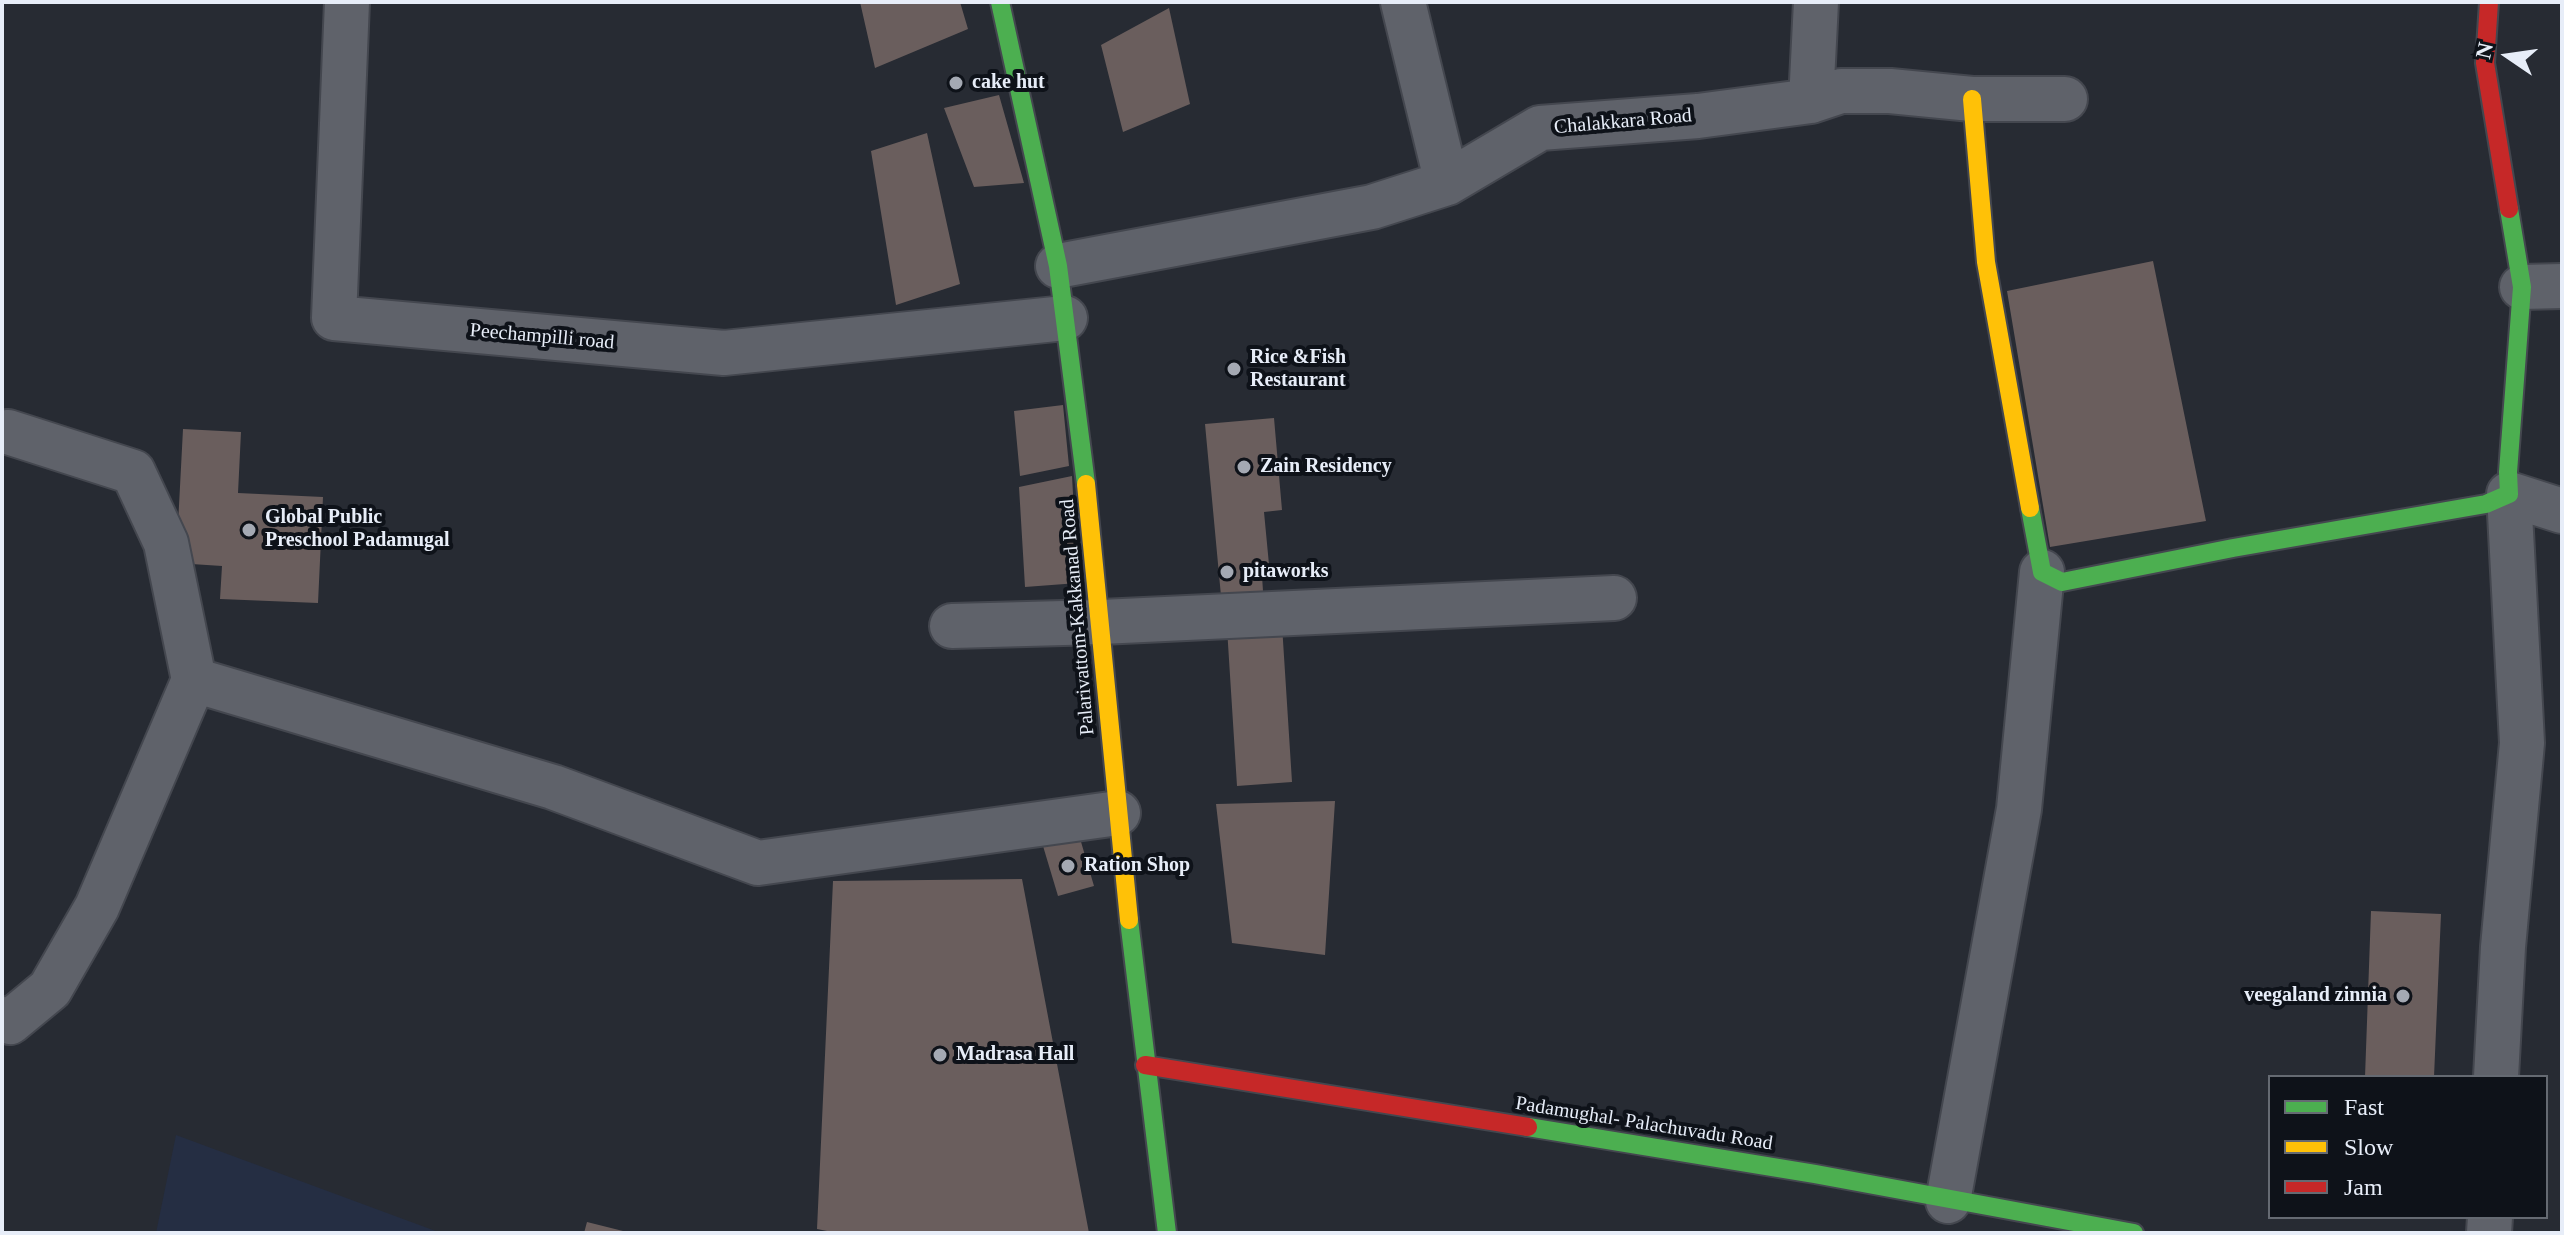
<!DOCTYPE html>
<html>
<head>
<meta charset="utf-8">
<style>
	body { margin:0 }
	#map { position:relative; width:2564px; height:1235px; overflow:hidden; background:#272b33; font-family:Georgia,serif }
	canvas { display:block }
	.frame { position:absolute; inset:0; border:4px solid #e7edf8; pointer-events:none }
	.legend { position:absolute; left:2268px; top:1075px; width:280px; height:144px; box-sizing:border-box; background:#0e1219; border:2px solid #656a72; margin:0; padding:10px 14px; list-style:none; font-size:24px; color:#e7edf8 }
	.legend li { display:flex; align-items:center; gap:16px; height:40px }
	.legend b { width:40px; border:2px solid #656a72 }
	.north { position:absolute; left:2468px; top:16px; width:80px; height:80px; -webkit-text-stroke:6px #0e1219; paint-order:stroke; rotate:283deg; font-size:22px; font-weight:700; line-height:32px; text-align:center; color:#e7edf8 }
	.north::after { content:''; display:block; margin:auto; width:28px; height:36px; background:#e7edf8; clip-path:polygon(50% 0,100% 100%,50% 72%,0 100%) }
</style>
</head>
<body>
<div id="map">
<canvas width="2564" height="1235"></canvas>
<div class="frame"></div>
<ul class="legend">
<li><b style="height:10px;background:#4caf50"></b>Fast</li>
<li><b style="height:10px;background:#ffc107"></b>Slow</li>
<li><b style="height:10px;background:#c62828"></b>Jam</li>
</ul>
<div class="north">N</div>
</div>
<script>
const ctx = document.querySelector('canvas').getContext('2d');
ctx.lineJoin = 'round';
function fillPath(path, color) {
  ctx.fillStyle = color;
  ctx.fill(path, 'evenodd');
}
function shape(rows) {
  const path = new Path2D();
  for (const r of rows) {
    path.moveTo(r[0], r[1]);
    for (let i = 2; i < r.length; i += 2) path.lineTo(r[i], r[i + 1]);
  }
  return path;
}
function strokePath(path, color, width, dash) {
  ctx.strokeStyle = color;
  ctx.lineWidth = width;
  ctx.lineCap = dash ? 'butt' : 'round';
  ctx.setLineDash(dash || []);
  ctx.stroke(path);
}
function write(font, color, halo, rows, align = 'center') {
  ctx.font = font + ' Georgia,serif';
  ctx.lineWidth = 8;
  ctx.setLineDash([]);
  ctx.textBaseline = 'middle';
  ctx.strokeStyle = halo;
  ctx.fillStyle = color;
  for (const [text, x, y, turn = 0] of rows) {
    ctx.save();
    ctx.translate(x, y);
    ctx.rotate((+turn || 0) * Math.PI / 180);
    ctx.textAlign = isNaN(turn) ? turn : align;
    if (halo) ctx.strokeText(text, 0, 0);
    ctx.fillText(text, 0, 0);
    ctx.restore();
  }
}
const built = shape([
	[176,1135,441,1233,156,1233]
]);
const building = shape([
	[860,2,960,2,968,29,875,68],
	[1169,8,1190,104,1123,132,1101,45],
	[999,95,1024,183,974,187,944,108],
	[927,133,960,284,896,305,871,151],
	[2153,261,2206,521,2050,547,2007,291],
	[1063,405,1069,466,1020,476,1014,411],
	[1274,418,1282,510,1264,512,1270,575,1262,576,1263,591,1221,596,1205,424],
	[183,429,241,432,238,493,323,497,318,603,220,599,222,566,176,563],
	[1072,476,1078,583,1025,587,1019,487],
	[1282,625,1292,782,1237,786,1227,628],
	[1335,801,1325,955,1232,943,1216,804],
	[1079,835,1094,886,1058,896,1043,846],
	[1022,879,1089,1233,837,1233,817,1229,833,881],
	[2371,911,2441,914,2434,1077,2365,1077],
	[587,1222,627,1232,627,1233,584,1233]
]);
const street = shape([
	[347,2,334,318,724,353,1065,318],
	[1403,2,1447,183],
	[1811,101,1816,2],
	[1058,266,1372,207,1447,183,1540,128,1698,116,1811,101,1841,91,1890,91,1972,99,2065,99],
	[2522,287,2562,286],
	[8,432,133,472,166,543,194,680,553,787,758,863,1118,813],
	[952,626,1101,622,1614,598],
	[2,1019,10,1022,50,989,97,907,194,680],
	[2496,1077,2503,947,2522,743,2509,494,2562,511],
	[1948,1201,2019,809,2042,572],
	[2489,1233,2490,1217]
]);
const fast = shape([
	[1000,2,1058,266,1086,484],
	[2030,508,2042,572,2062,582,2233,548,2486,504,2509,494,2508,472,2522,287,2509,209],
	[1129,920,1167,1233],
	[1528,1127,1815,1174,2134,1233]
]);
const slow = shape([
	[1972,99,1986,262,2030,508],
	[1086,484,1129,920]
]);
const jam = shape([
	[2489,2,2485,63,2509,209],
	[1145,1065,1528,1127]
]);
const markers = [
	[956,83,8,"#a4a9b3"],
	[1234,369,8,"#a4a9b3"],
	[1244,467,8,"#a4a9b3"],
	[249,530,8,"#a4a9b3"],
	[1227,572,8,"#a4a9b3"],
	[1068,866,8,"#a4a9b3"],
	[2403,996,8,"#a4a9b3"],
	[940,1055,8,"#a4a9b3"]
];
const poiNames = [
	["cake hut",972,83],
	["Rice &Fish",1250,358],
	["Restaurant",1250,381],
	["Zain Residency",1260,467],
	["Global Public",265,518],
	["Preschool Padamugal",265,541],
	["pitaworks",1243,572],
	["Ration Shop",1084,866],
	["veegaland zinnia",2387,996,"right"],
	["Madrasa Hall",956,1055]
];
const streetNames = [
	["Chalakkara Road",1623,122,-5],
	["Peechampilli road",542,337,5],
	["Palarivattom-Kakkanad Road",1078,617,-95],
	["Padamughal- Palachuvadu Road",1644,1124,9]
];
fillPath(built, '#252e43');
fillPath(building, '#6a5e5d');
strokePath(street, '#44474f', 48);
strokePath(fast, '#44474f', 22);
strokePath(slow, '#44474f', 22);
strokePath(jam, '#44474f', 22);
strokePath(street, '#5f626a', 44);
strokePath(fast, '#4caf50', 18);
strokePath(slow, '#ffc107', 18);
strokePath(jam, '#c62828', 18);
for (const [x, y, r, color] of markers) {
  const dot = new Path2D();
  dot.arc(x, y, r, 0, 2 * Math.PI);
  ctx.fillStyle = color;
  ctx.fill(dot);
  strokePath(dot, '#0e1219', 3);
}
write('bold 20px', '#e7edf8', '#0e1219', poiNames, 'left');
write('20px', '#e7edf8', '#0e1219', streetNames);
</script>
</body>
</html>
